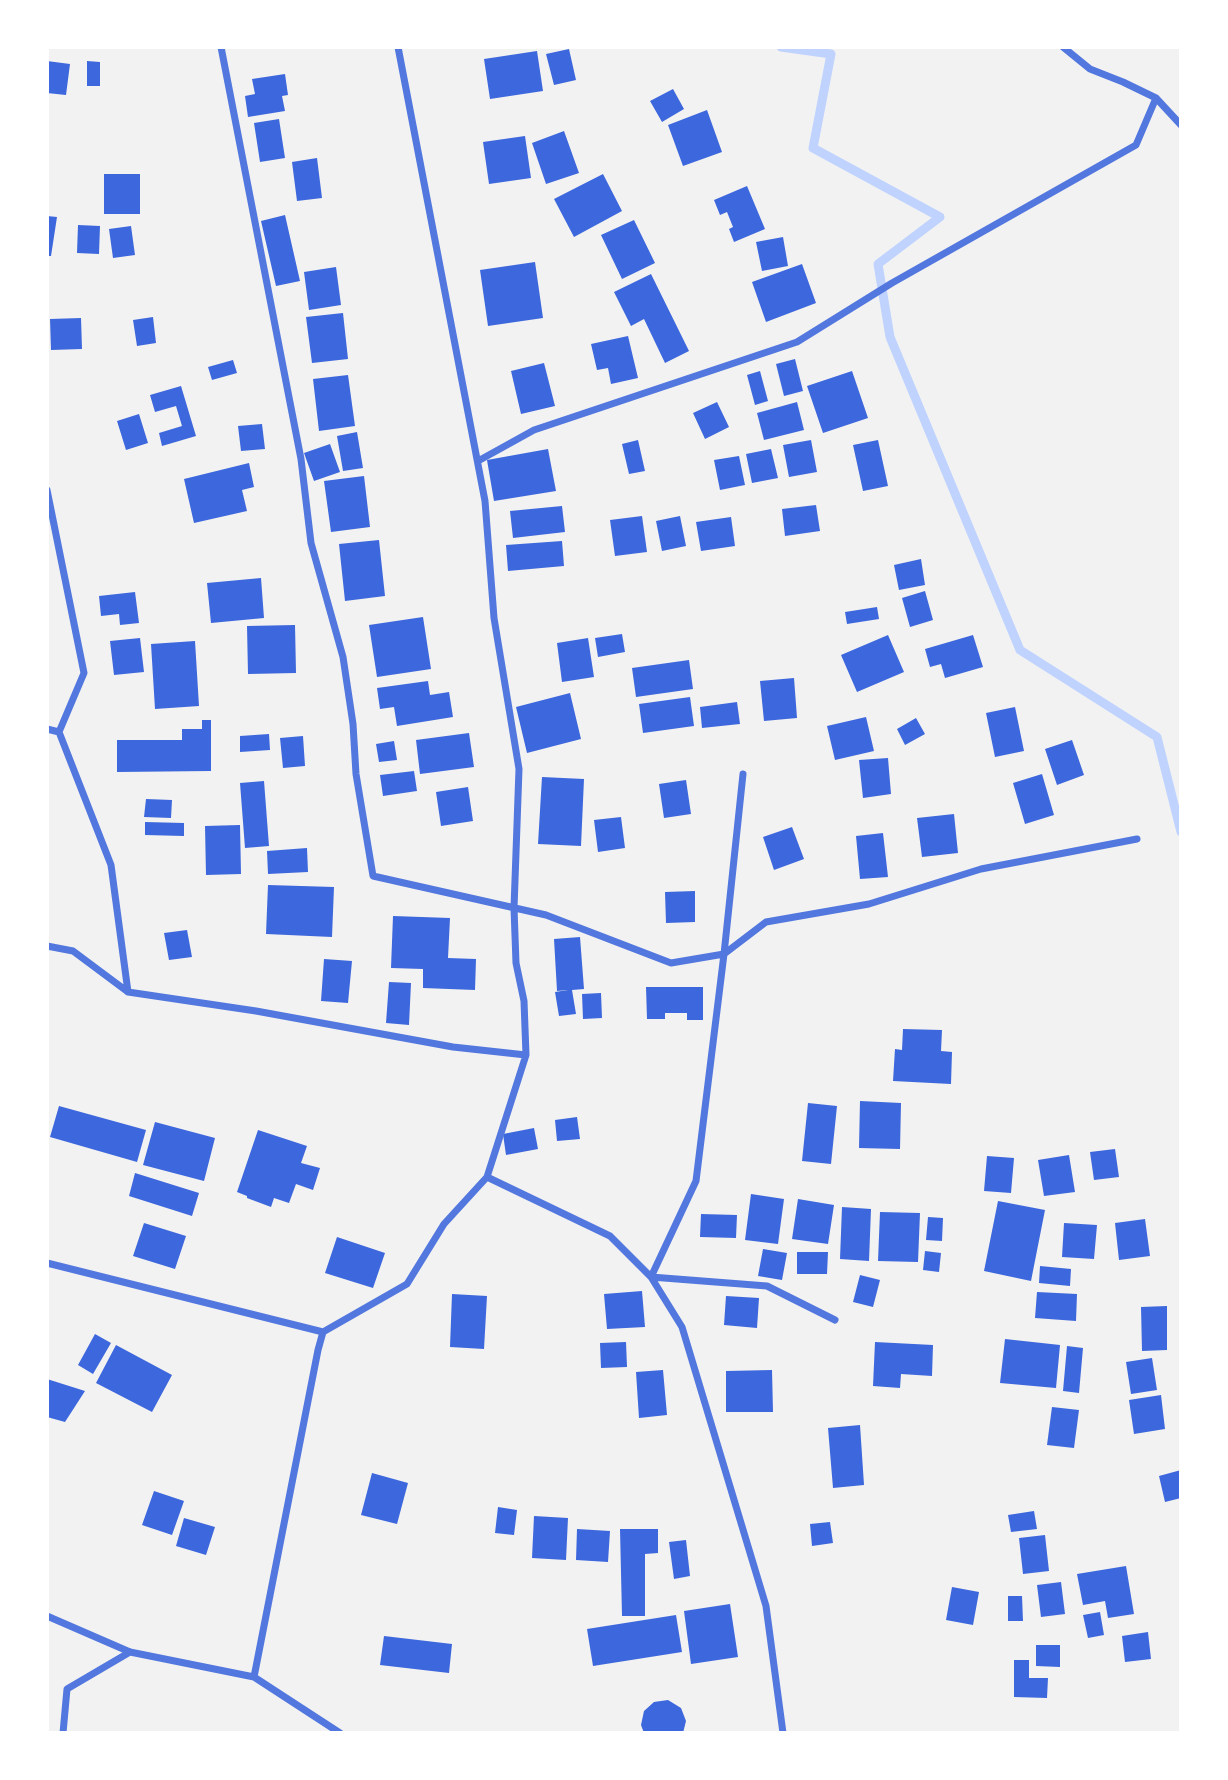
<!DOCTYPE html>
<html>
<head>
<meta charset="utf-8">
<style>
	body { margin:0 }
	#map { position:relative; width:1228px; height:1780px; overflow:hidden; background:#f2f2f2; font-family:"DM Sans",sans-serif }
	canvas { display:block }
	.frame { position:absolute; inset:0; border:49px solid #fff; pointer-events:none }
</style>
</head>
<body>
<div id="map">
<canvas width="1228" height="1780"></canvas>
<div class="frame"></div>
</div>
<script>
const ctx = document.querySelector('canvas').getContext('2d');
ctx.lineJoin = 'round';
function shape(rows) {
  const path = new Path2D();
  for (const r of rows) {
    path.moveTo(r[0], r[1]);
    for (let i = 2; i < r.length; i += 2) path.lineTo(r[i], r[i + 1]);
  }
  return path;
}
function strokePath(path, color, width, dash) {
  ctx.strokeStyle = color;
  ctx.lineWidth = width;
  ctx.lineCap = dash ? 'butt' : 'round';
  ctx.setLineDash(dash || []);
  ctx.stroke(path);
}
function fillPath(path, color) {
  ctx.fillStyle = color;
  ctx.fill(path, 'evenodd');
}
const stream = shape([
	[781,47,831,54,813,148,940,217,878,264,890,337,1020,650,1157,737,1181,832]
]);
const building = shape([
	[569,49,576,80,554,85,546,54],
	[537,51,543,91,490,99,484,59],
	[47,61,70,64,66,95,47,93],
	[87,61,100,62,100,86,87,86],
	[285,74,288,95,282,96,285,111,248,117,245,96,255,94,252,79],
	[673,89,684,109,662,122,650,101],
	[707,110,722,152,683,166,668,125],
	[279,119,285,158,260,162,254,123],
	[564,131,579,173,546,184,532,143],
	[525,136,531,178,489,184,483,142],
	[317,158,322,198,297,201,292,162],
	[104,174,140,174,140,214,104,214],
	[603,174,622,211,574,237,554,199],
	[747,186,765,229,734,242,729,229,733,227,727,212,720,215,714,200],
	[285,215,300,281,276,286,261,221],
	[47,216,57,217,51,256,47,256],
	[634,220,655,263,622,279,601,235],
	[78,225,100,226,99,254,77,253],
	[131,226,135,255,113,258,109,229],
	[783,237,788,266,762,271,756,242],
	[535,262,543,318,488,326,480,270],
	[802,264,816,303,766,322,752,282],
	[336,267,341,305,309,310,304,272],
	[651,274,689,351,665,363,644,319,631,326,614,292],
	[343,313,348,359,312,363,306,317],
	[153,317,156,343,137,346,133,320],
	[81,318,82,349,51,350,50,319],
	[628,336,638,378,611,384,608,368,597,370,591,344],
	[795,359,803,391,784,396,776,364],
	[233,360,237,373,212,380,208,367],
	[544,363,555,406,521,414,511,371],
	[760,371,768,401,755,405,747,375],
	[852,371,868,418,823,433,807,386],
	[348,375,355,426,319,431,313,379],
	[181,386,196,436,162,446,159,433,182,426,176,406,155,412,150,395],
	[717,402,729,427,705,439,693,413],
	[797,402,804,430,764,440,757,413],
	[139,414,148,443,126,450,117,421],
	[262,424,265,449,241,451,238,426],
	[357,432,363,468,343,471,337,436],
	[638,440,645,471,629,474,622,444],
	[811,440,817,472,789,477,783,445],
	[878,440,888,486,863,491,853,445],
	[330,444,340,472,314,481,304,453],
	[548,449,556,491,494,501,487,460],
	[771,449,778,478,752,483,746,454],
	[739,456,745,485,720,490,714,460],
	[249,463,254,487,242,490,247,511,194,523,184,479],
	[364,476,370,527,331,532,324,481],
	[816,505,820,531,785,536,782,509],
	[562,506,565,532,513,538,510,511],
	[642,516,647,552,615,556,610,520],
	[680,516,686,546,662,551,656,521],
	[731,517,735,546,701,551,696,522],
	[379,540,385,596,345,601,339,544],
	[562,541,564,566,508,571,506,545],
	[921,559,925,585,899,590,894,565],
	[261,578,264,618,211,623,207,583],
	[925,591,933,620,910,627,902,598],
	[135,592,139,623,120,625,119,614,101,616,99,596],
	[877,607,879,619,847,624,845,612],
	[423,617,431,669,377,677,369,625],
	[295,625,296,673,248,674,247,626],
	[622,634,625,652,598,657,595,638],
	[888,635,904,672,857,692,841,655],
	[973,635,983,667,945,678,941,664,930,667,925,649],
	[140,638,144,672,114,675,110,641],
	[588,638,594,677,562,682,557,643],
	[195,641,199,706,155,709,151,644],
	[689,660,693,689,636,697,632,668],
	[794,678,797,718,764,721,760,681],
	[428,681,430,695,449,692,453,717,397,726,394,707,380,709,377,688],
	[570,693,581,739,527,753,516,707],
	[690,697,694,726,643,733,639,704],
	[737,702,740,724,702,728,700,707],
	[1015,707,1024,751,995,757,986,713],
	[866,717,874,751,835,760,827,726],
	[916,718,925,734,905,745,897,729],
	[202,720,211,720,211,771,117,772,117,740,182,740,182,729,202,729],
	[469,733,474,767,420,774,416,740],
	[269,734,270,750,240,752,240,736],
	[303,736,305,766,283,768,280,738],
	[1072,740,1084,775,1057,785,1045,749],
	[394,741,397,760,379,762,376,744],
	[888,758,891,794,863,798,859,760],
	[414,771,417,791,383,796,380,775],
	[1042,774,1054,815,1025,824,1013,783],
	[542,777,584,779,581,846,538,844],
	[686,780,691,814,664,818,659,784],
	[264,781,269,846,245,848,240,783],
	[468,787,473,821,441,826,436,792],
	[146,799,172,800,171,818,144,817],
	[954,814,958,853,922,857,917,818],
	[621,817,625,848,598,852,594,820],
	[145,822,184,823,184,836,145,835],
	[240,825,241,874,206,875,205,826],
	[792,827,804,859,774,870,763,837],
	[883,833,888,877,860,879,856,836],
	[307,848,308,872,268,874,267,851],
	[268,885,334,887,332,937,266,934],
	[695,891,695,922,666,923,665,892],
	[393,916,450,918,448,958,476,959,475,990,423,988,423,969,391,968],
	[187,930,192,957,169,960,164,933],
	[580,937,584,989,572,990,576,1014,559,1016,555,992,568,990,557,991,554,939],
	[324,959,352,961,348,1003,321,1001],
	[389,982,411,983,409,1025,386,1023],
	[646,987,703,987,703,1020,687,1020,687,1013,665,1013,665,1019,647,1019],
	[601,993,602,1018,583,1019,582,994],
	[903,1029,942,1030,941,1051,952,1052,951,1084,893,1081,895,1049,902,1050],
	[860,1101,901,1103,900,1149,859,1148],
	[808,1103,837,1106,831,1164,802,1161],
	[59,1106,146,1130,137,1162,50,1137],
	[577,1117,580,1139,557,1141,555,1120],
	[155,1122,215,1138,204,1181,143,1165],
	[534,1128,538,1149,506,1155,503,1134],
	[258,1130,307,1146,301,1163,320,1168,313,1190,296,1184,289,1203,274,1198,271,1207,247,1198,247,1196,237,1192],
	[1115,1149,1119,1177,1094,1180,1090,1152],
	[1069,1155,1075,1192,1044,1196,1038,1160],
	[987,1156,1014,1158,1011,1193,984,1191],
	[135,1173,199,1193,192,1216,129,1196],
	[751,1194,784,1199,778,1244,745,1240],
	[798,1199,834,1205,828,1244,792,1239],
	[998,1201,1045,1210,1031,1281,984,1271],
	[842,1207,871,1209,869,1261,840,1259],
	[880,1212,920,1213,918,1262,878,1261],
	[701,1214,737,1215,736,1238,700,1237],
	[928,1217,943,1218,942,1241,926,1240],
	[1145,1219,1150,1256,1119,1260,1115,1223],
	[144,1223,186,1236,175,1269,133,1256],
	[1064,1223,1097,1225,1094,1259,1062,1257],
	[337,1237,385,1253,373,1288,325,1273],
	[763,1249,787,1253,782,1280,758,1276],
	[925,1251,941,1253,939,1272,923,1270],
	[797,1252,828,1252,827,1274,797,1274],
	[1040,1266,1071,1269,1070,1286,1039,1283],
	[860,1275,880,1280,873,1307,853,1302],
	[642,1291,645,1327,607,1329,604,1294],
	[1037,1292,1077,1294,1076,1321,1035,1318],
	[452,1294,487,1296,484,1349,450,1347],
	[726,1296,759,1298,757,1328,724,1325],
	[1167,1306,1167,1350,1142,1351,1141,1307],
	[95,1334,111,1343,93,1374,78,1365],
	[1005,1339,1060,1345,1056,1388,1000,1383],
	[626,1342,627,1367,601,1368,600,1343],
	[875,1342,933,1345,932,1376,901,1374,900,1388,873,1386],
	[116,1345,172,1375,152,1412,96,1383],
	[1067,1346,1083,1348,1079,1393,1063,1391],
	[1152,1358,1157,1390,1131,1394,1126,1362],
	[663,1370,667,1415,639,1418,636,1372],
	[772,1370,773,1412,726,1412,726,1371],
	[47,1379,85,1391,65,1422,47,1417],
	[1161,1395,1165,1429,1134,1434,1129,1400],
	[1052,1407,1079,1410,1074,1448,1047,1445],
	[860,1425,864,1485,833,1488,828,1428],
	[1181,1470,1181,1498,1165,1502,1159,1476],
	[372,1473,408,1483,397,1524,361,1515],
	[154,1491,184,1501,172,1535,142,1525],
	[498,1507,517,1510,514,1535,495,1533],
	[1034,1511,1037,1529,1011,1532,1008,1515],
	[534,1516,568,1518,566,1560,532,1558],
	[184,1518,215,1527,206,1555,176,1546],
	[830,1522,833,1543,812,1546,810,1524],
	[577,1529,610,1531,608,1562,576,1560],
	[620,1529,658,1529,658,1553,645,1554,645,1616,622,1616],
	[1045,1535,1049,1571,1023,1574,1019,1538],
	[686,1540,690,1576,674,1579,669,1542],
	[1126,1566,1134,1614,1108,1618,1105,1601,1083,1605,1077,1574],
	[1061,1582,1065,1614,1041,1617,1037,1585],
	[952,1587,979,1592,973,1625,946,1620],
	[1008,1596,1022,1596,1023,1621,1008,1621],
	[730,1604,738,1657,691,1664,684,1611],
	[1100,1612,1104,1635,1088,1638,1083,1615],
	[676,1615,682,1652,593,1666,587,1629],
	[1148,1632,1151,1659,1125,1662,1122,1636],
	[384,1636,452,1644,449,1673,380,1665],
	[1036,1645,1060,1645,1060,1667,1036,1666],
	[1014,1660,1029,1660,1029,1678,1048,1678,1047,1698,1014,1697],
	[668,1700,681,1708,686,1721,683,1733,644,1733,641,1725,644,1711,654,1702]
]);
const minor = shape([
	[221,47,301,459,311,543,343,657,353,724,356,774,373,876,546,915,671,963,724,954,766,922,869,904,981,869,1137,839],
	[1063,47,1090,69,1123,82,1156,98,1181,125],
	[478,461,534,430,797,342,892,283,1136,145,1156,98],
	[47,490,84,673,59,732,111,865,128,992],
	[47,729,59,732],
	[743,774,724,954,696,1181,651,1277,767,1286,835,1320],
	[47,946,73,951,128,992,256,1011,453,1047,526,1055],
	[487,1177,610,1236,651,1277,682,1327,766,1606,783,1733],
	[47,1263,323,1332,318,1350,254,1677],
	[323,1332,407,1284,444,1224,487,1177,526,1055,524,1001,516,963,514,908,519,769,494,618,485,501,398,47],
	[47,1616,130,1652,254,1677,340,1733],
	[63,1733,67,1689,130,1652]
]);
strokePath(stream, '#bfd3fe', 9);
fillPath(building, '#3d67dc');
strokePath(minor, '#5277de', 7);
</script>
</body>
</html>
